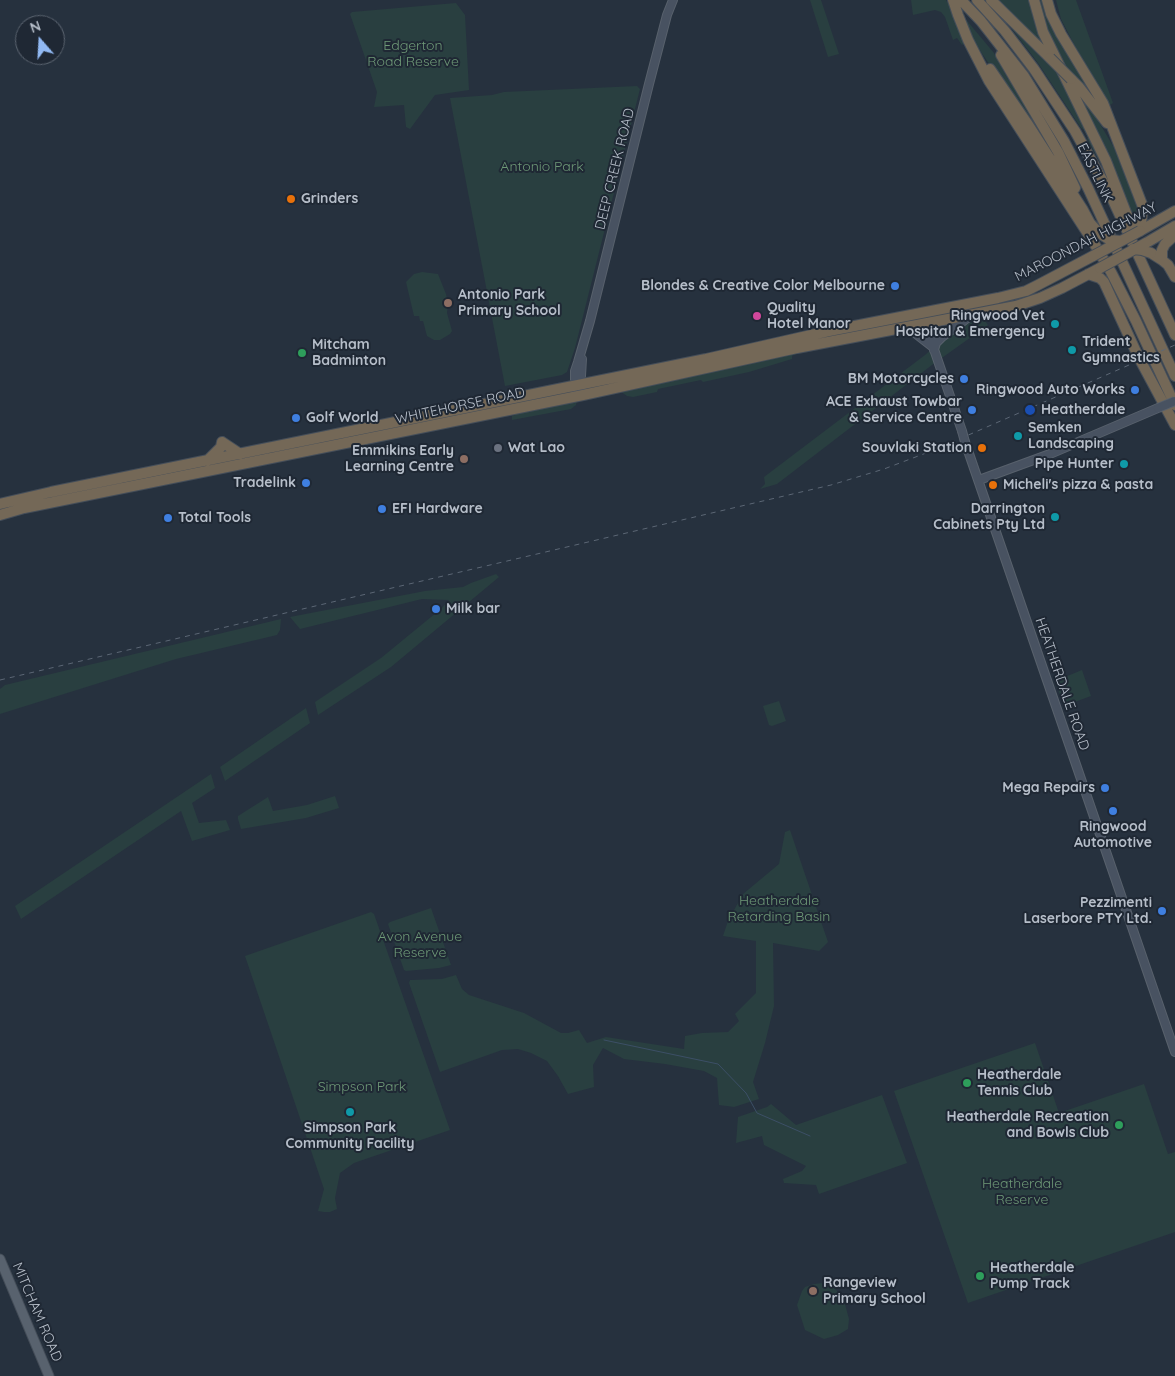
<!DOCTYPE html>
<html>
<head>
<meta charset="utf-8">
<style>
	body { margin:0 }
	#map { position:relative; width:1175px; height:1376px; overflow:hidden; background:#26313e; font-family:Quicksand,sans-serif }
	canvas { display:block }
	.north { position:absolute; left:15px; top:15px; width:50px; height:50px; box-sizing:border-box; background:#1f2834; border:1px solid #5b6470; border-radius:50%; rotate:341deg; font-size:14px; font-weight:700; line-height:20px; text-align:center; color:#b6bec9 }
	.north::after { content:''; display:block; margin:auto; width:18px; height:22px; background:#91b9f3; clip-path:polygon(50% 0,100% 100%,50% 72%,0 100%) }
</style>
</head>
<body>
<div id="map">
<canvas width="1175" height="1376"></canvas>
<div class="north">N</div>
</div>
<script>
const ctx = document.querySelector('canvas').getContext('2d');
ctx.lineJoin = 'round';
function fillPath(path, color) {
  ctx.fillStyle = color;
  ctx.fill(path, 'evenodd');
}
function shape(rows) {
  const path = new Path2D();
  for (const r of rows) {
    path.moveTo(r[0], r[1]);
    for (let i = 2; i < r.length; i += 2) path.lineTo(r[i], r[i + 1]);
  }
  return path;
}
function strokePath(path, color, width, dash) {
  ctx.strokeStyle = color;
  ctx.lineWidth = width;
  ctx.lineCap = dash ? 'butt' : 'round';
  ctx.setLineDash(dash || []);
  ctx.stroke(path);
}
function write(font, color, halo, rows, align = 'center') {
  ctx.font = font + ' Quicksand,sans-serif';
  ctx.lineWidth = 4;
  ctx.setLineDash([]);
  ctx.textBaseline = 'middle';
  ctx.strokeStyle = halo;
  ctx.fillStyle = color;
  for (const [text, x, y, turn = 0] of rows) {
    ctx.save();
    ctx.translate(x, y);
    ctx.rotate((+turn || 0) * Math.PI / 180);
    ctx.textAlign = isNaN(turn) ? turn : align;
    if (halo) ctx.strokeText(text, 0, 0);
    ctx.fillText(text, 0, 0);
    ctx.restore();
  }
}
const green = shape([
	[810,0,821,0,839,54,828,57],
	[911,0,946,0,952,10,965,42,962,45,957,38,953,40,945,17,941,12,935,10,913,15],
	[995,0,1032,0,1035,18,1044,46,1021,22,1012,16],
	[1038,0,1044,0,1104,111,1061,64,1050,42],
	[1056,0,1076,0,1113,103,1110,105,1076,48,1061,19],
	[456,3,465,15,469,90,435,95,410,129,406,127,404,105,374,107,377,92,350,14,352,12],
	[963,16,994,53,1008,79,1011,79,1063,172,981,52,972,37],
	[1002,16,1061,74,1115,190,1087,139,1088,137,1083,129,1081,128,1038,63],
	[637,86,640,89,575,348,567,372,562,375,505,386,450,98,492,95,504,92],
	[1074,88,1093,112,1113,146,1127,180,1137,208,1137,224],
	[422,272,438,274,446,294,448,304,447,313,452,331,450,334,440,340,434,340,427,336,423,321,420,321,419,316,414,316,406,282,414,274],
	[983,318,988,325,932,365,777,484,760,489,765,484,764,477,925,355,941,341,962,327,976,320],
	[798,353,792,356,792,359,749,372,703,382,701,380,658,389,657,392,633,397,627,396,620,391],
	[577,400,576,405,571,409,512,420,512,416,515,415,514,414],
	[496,574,499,577,391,667,318,715,315,702,381,658,442,608,449,600,422,599,300,629,290,617,425,591,463,587,471,583],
	[281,619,280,630,277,635,176,659,0,714,0,689,5,685],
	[1082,670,1091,696,1064,706,1055,681],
	[779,701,786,721,772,726,769,725,763,706],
	[306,708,310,723,225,781,220,767],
	[211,774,215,788,192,803,199,823,226,820,230,830,192,841,181,811,21,919,15,906],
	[335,796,339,808,306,818,241,829,238,819,238,816,268,797,273,811,307,805],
	[790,830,828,942,819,951,773,943,774,1006,765,1043,753,1082,759,1099,734,1107,719,1105,717,1078,704,1071,665,1064,624,1059,603,1048,593,1065,594,1087,568,1094,558,1076,547,1061,531,1053,518,1049,502,1050,440,1072,409,983,410,980,442,979,456,975,462,989,469,995,524,1013,561,1033,568,1033,579,1030,587,1043,606,1037,684,1049,685,1036,702,1033,728,1032,739,1021,735,1014,756,993,756,941,723,936,728,921,743,894,779,864,785,832],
	[431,908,451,965,439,968,406,971,404,970,388,924,390,922],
	[371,912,374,914,450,1130,354,1163,340,1173,335,1198,337,1209,330,1212,324,1212,318,1211,324,1189,245,956],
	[1035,1043,1059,1113,1144,1084,1168,1154,1175,1152,1175,1232,968,1303,894,1091],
	[882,1095,907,1163,819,1194,816,1185,784,1183,783,1179,802,1171,806,1166,764,1145,762,1136,736,1143,738,1117,767,1107,771,1104,796,1125],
	[823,1283,833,1287,843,1297,849,1319,848,1329,838,1335,824,1339,805,1330,797,1305,802,1291,805,1287,814,1284]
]);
const stream = shape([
	[604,1040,718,1064,746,1093,757,1113,810,1136]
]);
const secondary = shape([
	[925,323,962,431],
	[903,328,915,333,933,347],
	[934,350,936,343,942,337,970,316],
	[582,359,581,376,583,395],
	[575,396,575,371,578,362,590,321,649,84,667,15,673,0],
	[965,442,1175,1052],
	[979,480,1050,454,1158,408]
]);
const primary = shape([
	[0,1259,49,1376]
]);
const highway = shape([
	[953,0,958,15,968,40,989,81,1092,240,1111,272,1136,321,1175,405],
	[961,0,981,21,1024,76,1064,141,1088,188,1175,376],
	[977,0,1005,31,1034,69,1075,131,1111,196,1175,335],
	[991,0,1050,58],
	[1034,0,1043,32,1106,161,1132,228],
	[1047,0,1051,14,1061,34,1103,103,1143,207,1140,231],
	[1001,55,1058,152,1075,188],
	[990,69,1027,123,1083,210,1090,223,1099,233],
	[1071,79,1079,87,1107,123],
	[1140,231,1175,211],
	[1146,243,1175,226],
	[1151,253,1162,260,1168,265,1175,277],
	[1162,260,1162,250,1165,244,1175,235],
	[1088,274,1100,278,1104,282,1138,356,1175,425],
	[207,461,221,447,222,442,240,454],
	[0,504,51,492,706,359,829,331,998,298,1026,291,1038,285,1093,256],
	[0,515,24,508,583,395,797,348,1016,306,1040,298,1062,288,1100,268]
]);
const rail = shape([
	[0,680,831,485,884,469,934,450,1175,345]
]);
const secondaryBridge = shape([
	[1158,408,1175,401],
	[962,431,965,442]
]);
const highwayBridge = shape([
	[1050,58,1071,79],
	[1099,233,1110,240,1121,241],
	[1133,249,1142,250,1151,253],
	[1093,256,1140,231],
	[1100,268,1146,243]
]);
const markers = [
	[291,199,5,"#e8710a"],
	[895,286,5,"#3f7fe0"],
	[448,303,5,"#8d6e63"],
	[757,316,5,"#d1479c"],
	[1055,324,5,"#0f9aa8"],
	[1072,350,5,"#0f9aa8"],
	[302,353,5,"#2e9e5b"],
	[964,379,5,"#3f7fe0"],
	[1135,390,5,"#3f7fe0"],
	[972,410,5,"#3f7fe0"],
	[1030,410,6,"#1a4fb4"],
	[296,418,5,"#3f7fe0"],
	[1018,436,5,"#0f9aa8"],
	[498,448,5,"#6b7280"],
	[982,448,5,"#e8710a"],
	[464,459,5,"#8d6e63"],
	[1124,464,5,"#0f9aa8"],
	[306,483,5,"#3f7fe0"],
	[993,485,5,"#e8710a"],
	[382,509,5,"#3f7fe0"],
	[1055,517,5,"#0f9aa8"],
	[168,518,5,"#3f7fe0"],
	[436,609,5,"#3f7fe0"],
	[1105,788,5,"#3f7fe0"],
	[1113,811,5,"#3f7fe0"],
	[1162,911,5,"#3f7fe0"],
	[967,1083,5,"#2e9e5b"],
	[350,1112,5,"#0f9aa8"],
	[1119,1125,5,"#2e9e5b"],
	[980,1276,5,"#2e9e5b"],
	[813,1291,5,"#8d6e63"]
];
const parkNames = [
	["Edgerton",413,46],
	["Road Reserve",413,62],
	["Antonio Park",542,167],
	["Heatherdale",779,901],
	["Retarding Basin",779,917],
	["Avon Avenue",420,937],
	["Reserve",420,953],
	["Simpson Park",362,1087],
	["Heatherdale",1022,1184],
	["Reserve",1022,1200]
];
const streetNames = [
	["DEEP CREEK ROAD",615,169,-76],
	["EASTLINK",1095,173,64],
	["MAROONDAH HIGHWAY",1086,242,-27],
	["WHITEHORSE ROAD",460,406,-12],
	["HEATHERDALE ROAD",1062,684,71],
	["MITCHAM ROAD",37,1312,67]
];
const poiNames = [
	["Grinders",301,199],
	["Blondes & Creative Color Melbourne",885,286,"right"],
	["Antonio Park",458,295],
	["Primary School",458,311],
	["Quality",767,308],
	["Hotel Manor",767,324],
	["Ringwood Vet",1045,316,"right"],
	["Hospital & Emergency",1045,332,"right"],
	["Trident",1082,342],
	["Gymnastics",1082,358],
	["Mitcham",312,345],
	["Badminton",312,361],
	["BM Motorcycles",954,379,"right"],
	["Ringwood Auto Works",1125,390,"right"],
	["ACE Exhaust Towbar",962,402,"right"],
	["& Service Centre",962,418,"right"],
	["Heatherdale",1041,410],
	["Golf World",306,418],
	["Semken",1028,428],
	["Landscaping",1028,444],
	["Wat Lao",508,448],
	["Souvlaki Station",972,448,"right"],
	["Emmikins Early",454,451,"right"],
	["Learning Centre",454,467,"right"],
	["Pipe Hunter",1114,464,"right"],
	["Tradelink",296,483,"right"],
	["Micheli's pizza & pasta",1003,485],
	["EFI Hardware",392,509],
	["Darrington",1045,509,"right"],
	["Cabinets Pty Ltd",1045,525,"right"],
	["Total Tools",178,518],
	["Milk bar",446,609],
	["Mega Repairs",1095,788,"right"],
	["Ringwood",1113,827,"center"],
	["Automotive",1113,843,"center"],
	["Pezzimenti",1152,903,"right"],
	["Laserbore PTY Ltd.",1152,919,"right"],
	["Heatherdale",977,1075],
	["Tennis Club",977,1091],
	["Heatherdale Recreation",1109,1117,"right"],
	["and Bowls Club",1109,1133,"right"],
	["Simpson Park",350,1128,"center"],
	["Community Facility",350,1144,"center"],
	["Heatherdale",990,1268],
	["Pump Track",990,1284],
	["Rangeview",823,1283],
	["Primary School",823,1299]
];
fillPath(green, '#293f40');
strokePath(stream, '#3c4f66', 1);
strokePath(secondary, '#58616c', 10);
strokePath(primary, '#434c57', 11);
strokePath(highway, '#454e59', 12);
strokePath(secondary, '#485261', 8);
strokePath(primary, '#58626e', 9);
strokePath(highway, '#746857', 10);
strokePath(rail, '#5c6775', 1, [5, 5]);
strokePath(secondaryBridge, '#58616c', 10, []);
strokePath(highwayBridge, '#454e59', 12, []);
strokePath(secondaryBridge, '#485261', 8);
strokePath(highwayBridge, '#746857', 10);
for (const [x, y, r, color] of markers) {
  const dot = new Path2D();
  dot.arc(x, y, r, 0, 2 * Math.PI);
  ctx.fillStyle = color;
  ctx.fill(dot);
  strokePath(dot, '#1f2834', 2);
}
write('14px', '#6e9977', '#1f2834', parkNames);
write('14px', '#b6bec9', '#1f2834', streetNames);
write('bold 14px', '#b6bec9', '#1f2834', poiNames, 'left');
</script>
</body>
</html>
